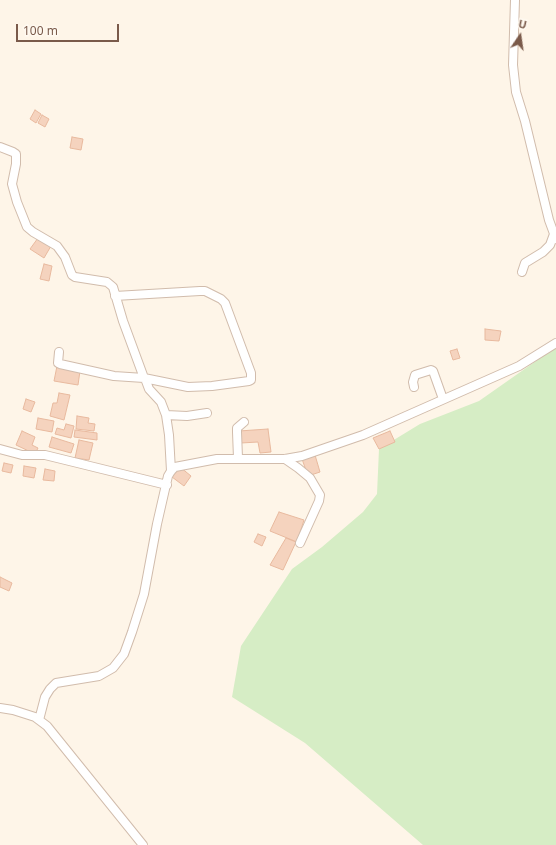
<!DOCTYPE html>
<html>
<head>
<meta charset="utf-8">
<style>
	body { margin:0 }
	#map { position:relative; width:556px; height:845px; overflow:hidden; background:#fef5e8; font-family:"Noto Sans",sans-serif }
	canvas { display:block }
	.north { position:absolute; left:500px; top:16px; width:40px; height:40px; -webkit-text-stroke:3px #fff9f0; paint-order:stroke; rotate:13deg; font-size:11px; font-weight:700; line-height:16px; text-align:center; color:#7a5a4a }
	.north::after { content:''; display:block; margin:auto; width:14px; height:18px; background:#7a5a4a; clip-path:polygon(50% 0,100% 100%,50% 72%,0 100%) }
	.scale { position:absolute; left:16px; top:24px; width:103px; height:18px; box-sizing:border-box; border:2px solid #7a5a4a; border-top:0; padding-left:5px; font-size:12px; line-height:14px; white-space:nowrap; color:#7a5a4a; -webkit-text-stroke:3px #fff9f0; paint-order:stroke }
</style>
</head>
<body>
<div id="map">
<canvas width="556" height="845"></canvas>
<div class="north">U</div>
<div class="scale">100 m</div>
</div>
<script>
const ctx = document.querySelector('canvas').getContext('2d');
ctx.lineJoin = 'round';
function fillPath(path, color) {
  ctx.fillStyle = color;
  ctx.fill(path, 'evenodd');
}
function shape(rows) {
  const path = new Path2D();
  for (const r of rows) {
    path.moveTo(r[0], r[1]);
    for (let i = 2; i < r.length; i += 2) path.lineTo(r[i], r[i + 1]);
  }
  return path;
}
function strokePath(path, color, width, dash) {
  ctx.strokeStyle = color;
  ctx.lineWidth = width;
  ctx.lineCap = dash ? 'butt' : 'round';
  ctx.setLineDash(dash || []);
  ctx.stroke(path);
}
const green = shape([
	[556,347,556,845,423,845,305,743,232,697,241,646,292,569,322,547,363,512,377,494,379,449,420,424,479,401]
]);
const building = shape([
	[35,110,41,114,36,123,30,119,35,110],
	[42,115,49,119,45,127,38,123,42,115],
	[72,137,83,139,81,150,70,148,72,137],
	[38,238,51,246,44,258,30,249,38,238],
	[44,264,52,266,49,281,40,279,44,264],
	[485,329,501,331,499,341,485,340,485,329],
	[457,349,460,358,453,360,450,351,457,349],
	[57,366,80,371,78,385,54,381,57,366],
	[59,393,70,395,64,420,50,416,53,403,57,403,59,393],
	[26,399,35,402,31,412,23,409,26,399],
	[77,416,89,418,88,423,95,424,94,431,76,429,77,416],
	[38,418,54,421,52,432,36,429,38,418],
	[66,424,74,426,71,438,55,434,57,428,64,430,66,424],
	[268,429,271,452,260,453,258,442,241,443,239,431,268,429],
	[75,430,97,433,97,440,74,437,75,430],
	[22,431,35,437,32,445,38,448,35,454,16,445,22,431],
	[390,431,395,442,379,449,373,438,390,431],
	[52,437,74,444,71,453,49,447,52,437],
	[79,440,93,443,89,460,75,458,79,440],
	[315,455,320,472,308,476,302,459,315,455],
	[4,463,13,465,11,473,2,471,4,463],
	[24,466,36,468,34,478,23,476,24,466],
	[180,467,191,476,184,486,172,477,180,467],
	[45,469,55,471,54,481,43,480,45,469],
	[279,512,304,520,297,542,270,531,279,512],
	[258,534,266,537,262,546,254,542,258,534],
	[286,538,296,542,283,570,270,565,286,538],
	[0,577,12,583,9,591,0,587,0,577]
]);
const street = shape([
	[515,0,513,65,516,92,525,121,549,220,556,239],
	[0,147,13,152,16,154,16,164,12,184,17,202,27,227,33,232,57,246,65,257,72,275,75,277,107,282,113,287,123,321,144,378,146,381,149,389,161,402,166,415,169,435,171,471],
	[522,272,525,263,543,252,550,245,554,234],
	[59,352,58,363,60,364,114,376,144,378,188,387,212,386,249,381,251,380,251,373,225,303,221,299,205,291,200,291,115,296],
	[414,387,413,382,415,375,431,370,433,371,443,399],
	[166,415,187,416,207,413],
	[0,449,22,455,45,455,167,485],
	[238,458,237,432,237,428,244,422],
	[285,459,298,468,310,478,320,495,319,501,300,543],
	[0,708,13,710,35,717,39,720],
	[143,845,47,726,39,720,45,697,50,689,56,683,99,676,113,668,124,654,132,632,144,594,157,524,168,476,171,471,175,467,217,459,285,459,302,456,363,435,519,366,556,343]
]);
fillPath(green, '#d6edc5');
fillPath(building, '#f5d3be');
strokePath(building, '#e8b99e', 1);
strokePath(street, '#d1bcac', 10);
strokePath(street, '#fff', 8);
</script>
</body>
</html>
